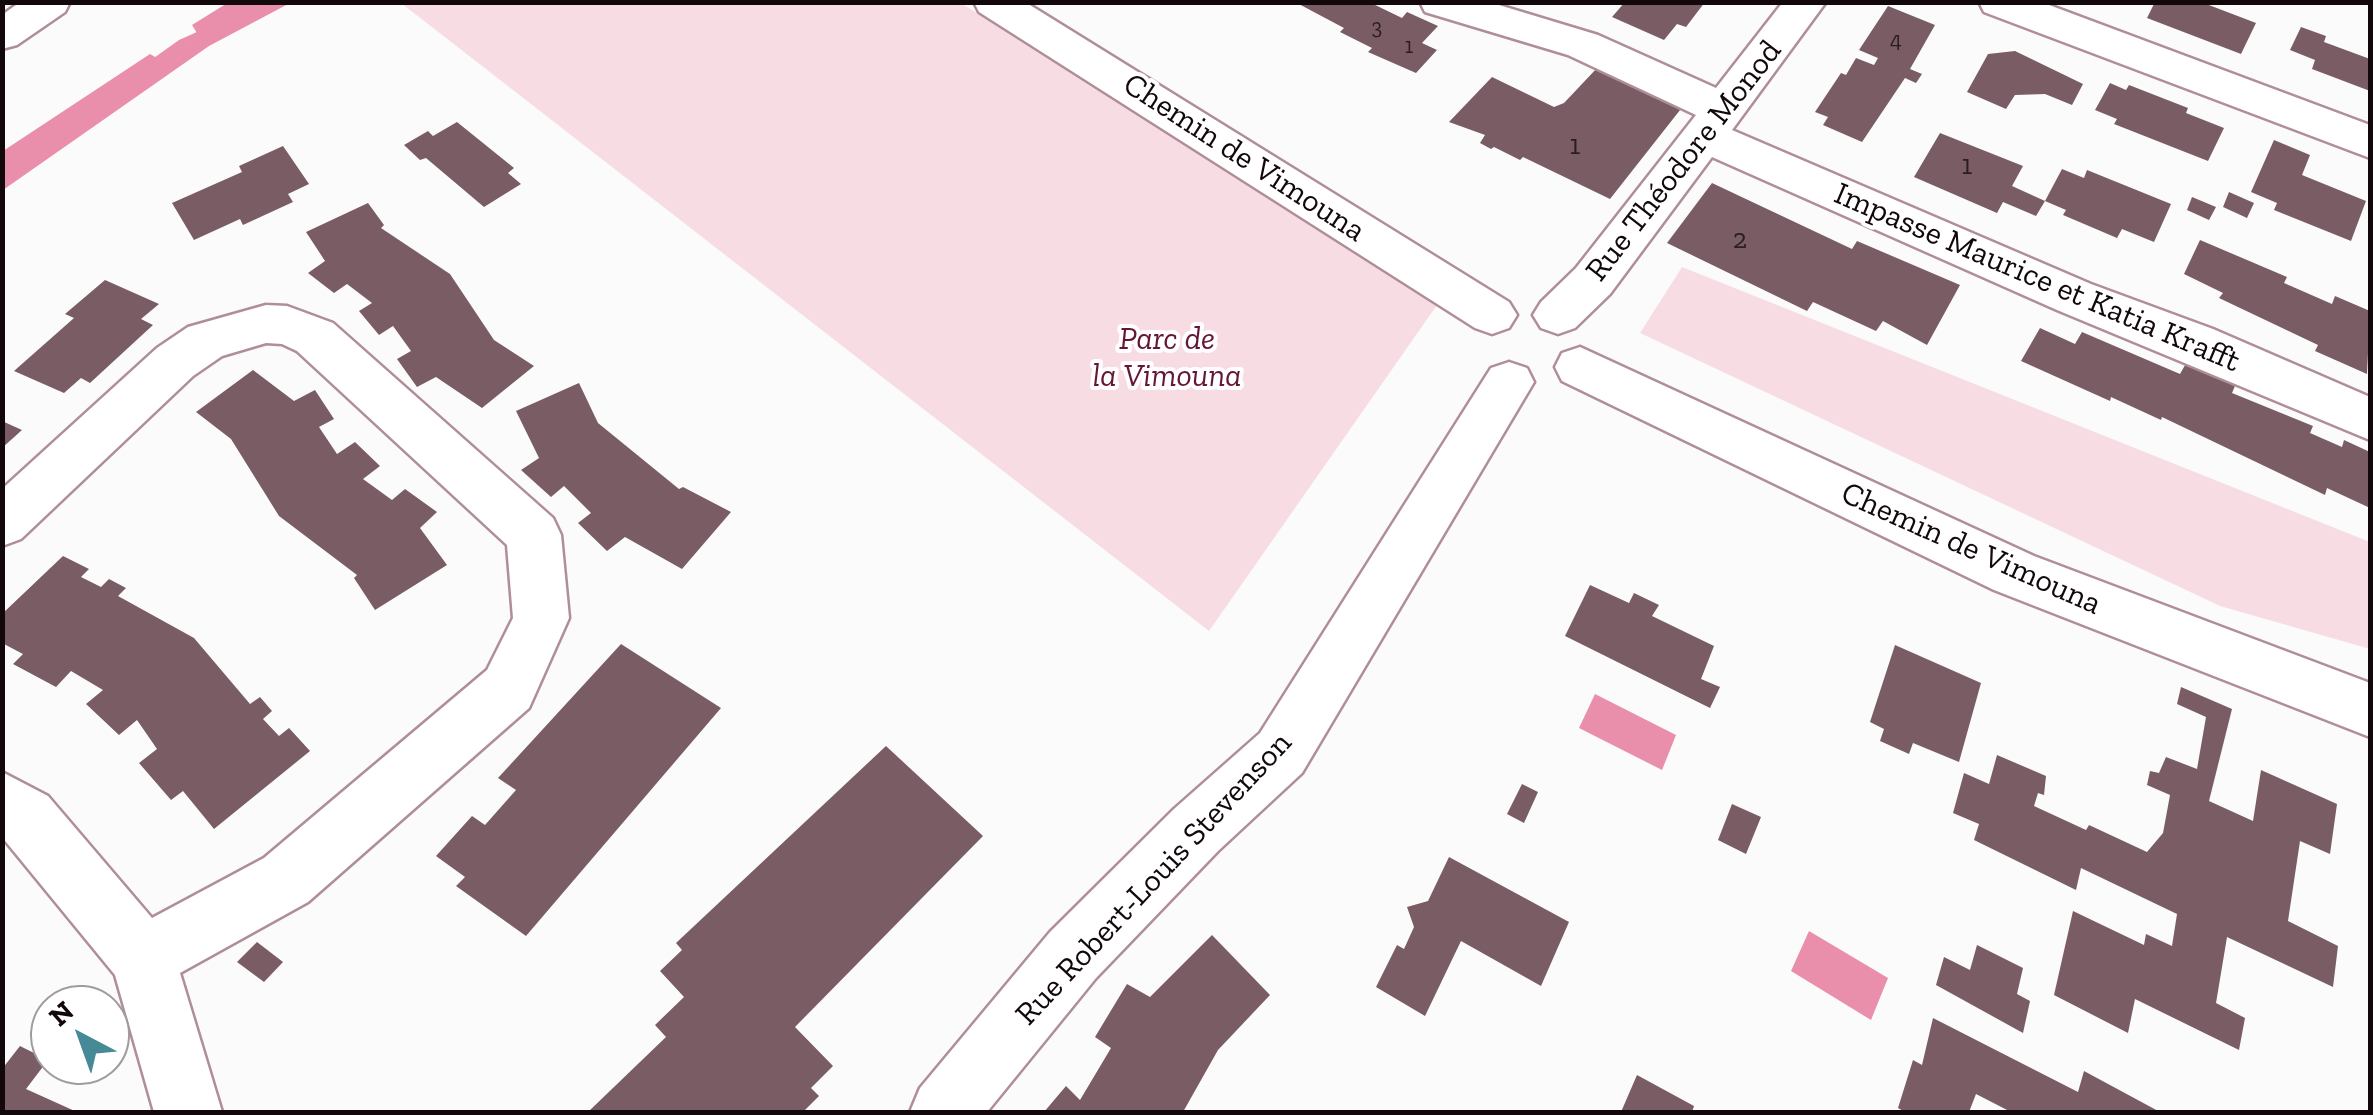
<!DOCTYPE html>
<html>
<head>
<meta charset="utf-8">
<style>
	body { margin:0 }
	#map { position:relative; width:2373px; height:1115px; overflow:hidden; background:#fbfbfb; font-family:"Zilla Slab",serif }
	canvas { display:block }
	.frame { position:absolute; inset:0; border:5px solid #12080b; pointer-events:none }
	.north { position:absolute; left:30px; top:985px; width:100px; height:100px; box-sizing:border-box; background:#fff; border:2px solid #a09c9d; border-radius:50%; rotate:319deg; font-size:28px; font-weight:700; line-height:40px; text-align:center; color:#12080b }
	.north::after { content:''; display:block; margin:auto; width:35px; height:45px; background:#458a96; clip-path:polygon(50% 0,100% 100%,50% 72%,0 100%) }
</style>
</head>
<body>
<div id="map">
<canvas width="2373" height="1115"></canvas>
<div class="frame"></div>
<div class="north">N</div>
</div>
<script>
const ctx = document.querySelector('canvas').getContext('2d');
ctx.lineJoin = 'round';
function fillPath(path, color) {
  ctx.fillStyle = color;
  ctx.fill(path, 'evenodd');
}
function shape(rows) {
  const path = new Path2D();
  for (const r of rows) {
    path.moveTo(r[0], r[1]);
    for (let i = 2; i < r.length; i += 2) path.lineTo(r[i], r[i + 1]);
  }
  return path;
}
function strokePath(path, color, width, dash) {
  ctx.strokeStyle = color;
  ctx.lineWidth = width;
  ctx.lineCap = dash ? 'butt' : 'round';
  ctx.setLineDash(dash || []);
  ctx.stroke(path);
}
function write(font, color, halo, rows, align = 'center') {
  ctx.font = font + ' "Zilla Slab",serif';
  ctx.lineWidth = 8;
  ctx.setLineDash([]);
  ctx.textBaseline = 'middle';
  ctx.strokeStyle = halo;
  ctx.fillStyle = color;
  for (const [text, x, y, turn = 0] of rows) {
    ctx.save();
    ctx.translate(x, y);
    ctx.rotate((+turn || 0) * Math.PI / 180);
    ctx.textAlign = isNaN(turn) ? turn : align;
    if (halo) ctx.strokeText(text, 0, 0);
    ctx.fillText(text, 0, 0);
    ctx.restore();
  }
}
const green = shape([
	[401,3,961,3,1437,305,1209,631],
	[1682,267,2370,542,2370,649,2220,606,1640,333]
]);
const water = shape([
	[229,2,290,3,209,46,3,190,3,151,150,54,164,62,200,38,192,25],
	[1595,694,1676,735,1662,770,1579,728],
	[1809,931,1888,978,1871,1020,1791,971]
]);
const stream = shape([
	[217,23,222,24,222,30,189,46,147,76,137,76,137,70,179,40,217,23]
]);
const building = shape([
	[1295,2,1369,2,1402,18,1407,12,1438,26,1422,43,1437,50,1416,73,1368,52,1372,48,1340,32,1344,28],
	[1625,2,1705,2,1686,27,1677,24,1664,40,1612,17],
	[2155,2,2201,2,2256,23,2241,54,2147,18],
	[1888,6,1935,25,1910,69,1922,74,1916,83,1905,78,1862,142,1823,125,1828,117,1815,112,1841,73,1846,75,1856,58,1874,65,1878,58,1859,50],
	[2301,27,2326,36,2324,42,2370,59,2370,91,2312,69,2315,60,2290,50],
	[2015,51,2083,84,2072,105,2045,94,2015,95,2006,109,1967,92,1988,54],
	[1598,67,1684,105,1610,199,1523,157,1520,160,1494,147,1491,149,1480,143,1485,135,1449,122,1492,77,1554,107,1564,103],
	[2110,83,2126,90,2129,85,2188,108,2186,113,2224,128,2208,161,2114,124,2117,119,2095,110],
	[457,122,514,168,508,173,521,184,484,207,426,158,420,160,404,145,428,131,433,136],
	[1940,133,2023,166,2012,186,2045,201,2036,216,2003,202,1997,213,1914,177],
	[2274,140,2310,155,2302,175,2366,201,2351,241,2274,210,2277,203,2251,192],
	[283,146,309,184,288,194,293,202,243,225,240,219,194,240,172,203,242,172,239,166],
	[2062,169,2084,178,2087,170,2171,204,2154,242,2122,229,2117,238,2063,215,2066,210,2045,201],
	[1712,183,1852,249,1857,241,1960,285,1927,345,1883,321,1876,331,1813,302,1807,311,1667,243],
	[2229,192,2254,203,2247,218,2223,207],
	[2192,197,2216,207,2209,220,2187,210],
	[368,203,384,225,381,228,450,274,494,340,534,366,482,408,436,377,417,387,397,359,411,351,393,326,379,335,359,311,372,303,347,284,334,293,308,273,325,261,306,232],
	[2200,240,2287,277,2284,283,2332,304,2335,296,2370,311,2367,374,2315,351,2318,345,2219,298,2223,293,2184,274],
	[105,280,159,304,141,319,153,325,90,383,81,378,64,393,14,371,74,318,65,314],
	[2040,328,2075,344,2082,332,2180,374,2188,360,2237,381,2232,393,2313,426,2310,433,2342,447,2344,440,2370,452,2370,508,2327,488,2325,495,2162,417,2161,420,2111,397,2110,401,2021,361],
	[253,370,294,401,315,390,334,419,319,427,337,454,355,442,380,466,363,479,392,500,405,489,437,512,420,528,447,565,375,610,354,578,357,575,279,516,231,439,196,412],
	[579,383,598,423,679,489,683,487,731,512,682,569,625,537,607,551,578,523,591,513,564,486,551,497,521,470,539,458,516,411],
	[2,421,22,430,2,448],
	[63,556,89,569,81,577,101,587,109,579,126,588,118,596,194,638,250,704,260,697,272,711,263,719,279,736,289,728,310,751,214,829,183,791,171,800,139,763,157,749,137,720,119,735,86,704,103,690,71,671,56,687,13,664,23,654,2,643,2,614],
	[1590,585,1629,603,1634,593,1659,605,1652,616,1714,646,1701,679,1720,687,1710,708,1565,636],
	[621,644,721,708,526,936,456,886,465,877,436,856,472,816,485,825,516,790,498,778],
	[1895,645,1981,683,1959,762,1913,743,1909,754,1880,741,1884,729,1870,722],
	[2181,687,2232,709,2209,801,2253,821,2261,770,2337,804,2330,854,2300,841,2288,921,2338,946,2333,987,2227,937,2216,1003,2245,1018,2239,1050,2135,999,2128,1033,2054,995,2073,911,2144,945,2146,934,2172,946,2177,914,2081,868,2076,890,1974,840,1979,824,1953,813,1964,773,1989,784,1997,755,2046,776,2044,795,2038,793,2034,806,2086,830,2089,825,2147,852,2163,833,2170,795,2147,785,2150,771,2159,773,2166,757,2197,769,2206,717,2177,704],
	[886,746,983,836,795,1027,833,1066,811,1088,819,1096,803,1112,588,1112,666,1037,655,1025,684,997,660,971,682,950,676,943],
	[1522,784,1538,792,1524,823,1507,814],
	[1732,804,1761,817,1746,854,1718,840],
	[1449,857,1569,922,1541,986,1461,941,1425,1016,1376,987,1397,945,1404,949,1414,927,1407,907,1428,901],
	[1212,935,1270,995,1218,1050,1183,1112,1044,1112,1066,1086,1080,1100,1111,1048,1095,1037,1127,984,1150,997],
	[257,942,283,962,264,982,237,962],
	[1977,945,2023,968,2017,994,2030,1001,2023,1033,1936,985,1944,957,1970,970],
	[1933,1018,2078,1092,2084,1071,2160,1112,2011,1112,1976,1094,1969,1112,1905,1112,1898,1108,1913,1060,1922,1065],
	[20,1046,48,1060,26,1089,77,1112,2,1112,2,1069],
	[1637,1075,1694,1106,1692,1112,1621,1112]
]);
const minor = shape([
	[20,2,70,2,65,12,17,45,2,49,2,15,20,2],
	[974,2,1025,2,1509,302,1517,315,1509,328,1492,334,1475,328,979,12,974,2],
	[1420,2,1489,2,1598,35,1716,88,1783,2,1826,2,1732,130,2091,284,2213,329,2370,397,2370,440,2057,310,1712,157,1610,294,1575,328,1558,334,1541,328,1533,315,1541,302,1576,268,1696,115,1568,55,1425,12,1420,2],
	[1979,2,2041,2,2370,125,2370,158,1984,12,1979,2],
	[266,305,287,306,333,323,553,518,561,535,569,618,529,708,308,902,180,973,222,1112,154,1112,115,975,2,837,2,772,48,796,152,918,264,858,487,670,513,618,507,545,297,351,282,344,266,343,222,356,193,376,21,539,2,546,2,489,157,348,188,327,266,305],
	[1580,347,2034,556,2370,683,2370,737,1994,590,1562,381,1555,367,1562,353,1580,347],
	[1509,362,1527,368,1534,382,1302,773,1218,851,1096,978,987,1112,910,1112,920,1088,1050,932,1174,809,1260,733,1491,368,1509,362]
]);
const farNumbernames = [
	["3",1377,28],
	["4",1896,41],
	["1",1409,47]
];
const numberNames = [
	["1",1575,146],
	["1",1967,166],
	["2",1740,240]
];
const streetNames = [
	["Chemin de Vimouna",1244,158,33],
	["Rue Théodore Monod",1684,161,-52],
	["Impasse Maurice et Katia Krafft",2037,278,23],
	["Chemin de Vimouna",1971,549,24],
	["Rue Robert-Louis Stevenson",1154,879,-47]
];
const parkNames = [
	["Parc de",1167,340],
	["la Vimouna",1167,377]
];
fillPath(green, '#f7dde3');
fillPath(water, '#ea8fab');
fillPath(stream, '#ea8fab');
fillPath(building, '#7a5c64');
strokePath(minor, '#af8e97', 5);
fillPath(minor, '#fff');
write('22px', '#2c1d21', null, farNumbernames);
write('28px', '#2c1d21', null, numberNames);
write('32px', '#12080b', '#fff', streetNames);
write('italic 32px', '#651535', '#fff', parkNames);
</script>
</body>
</html>
